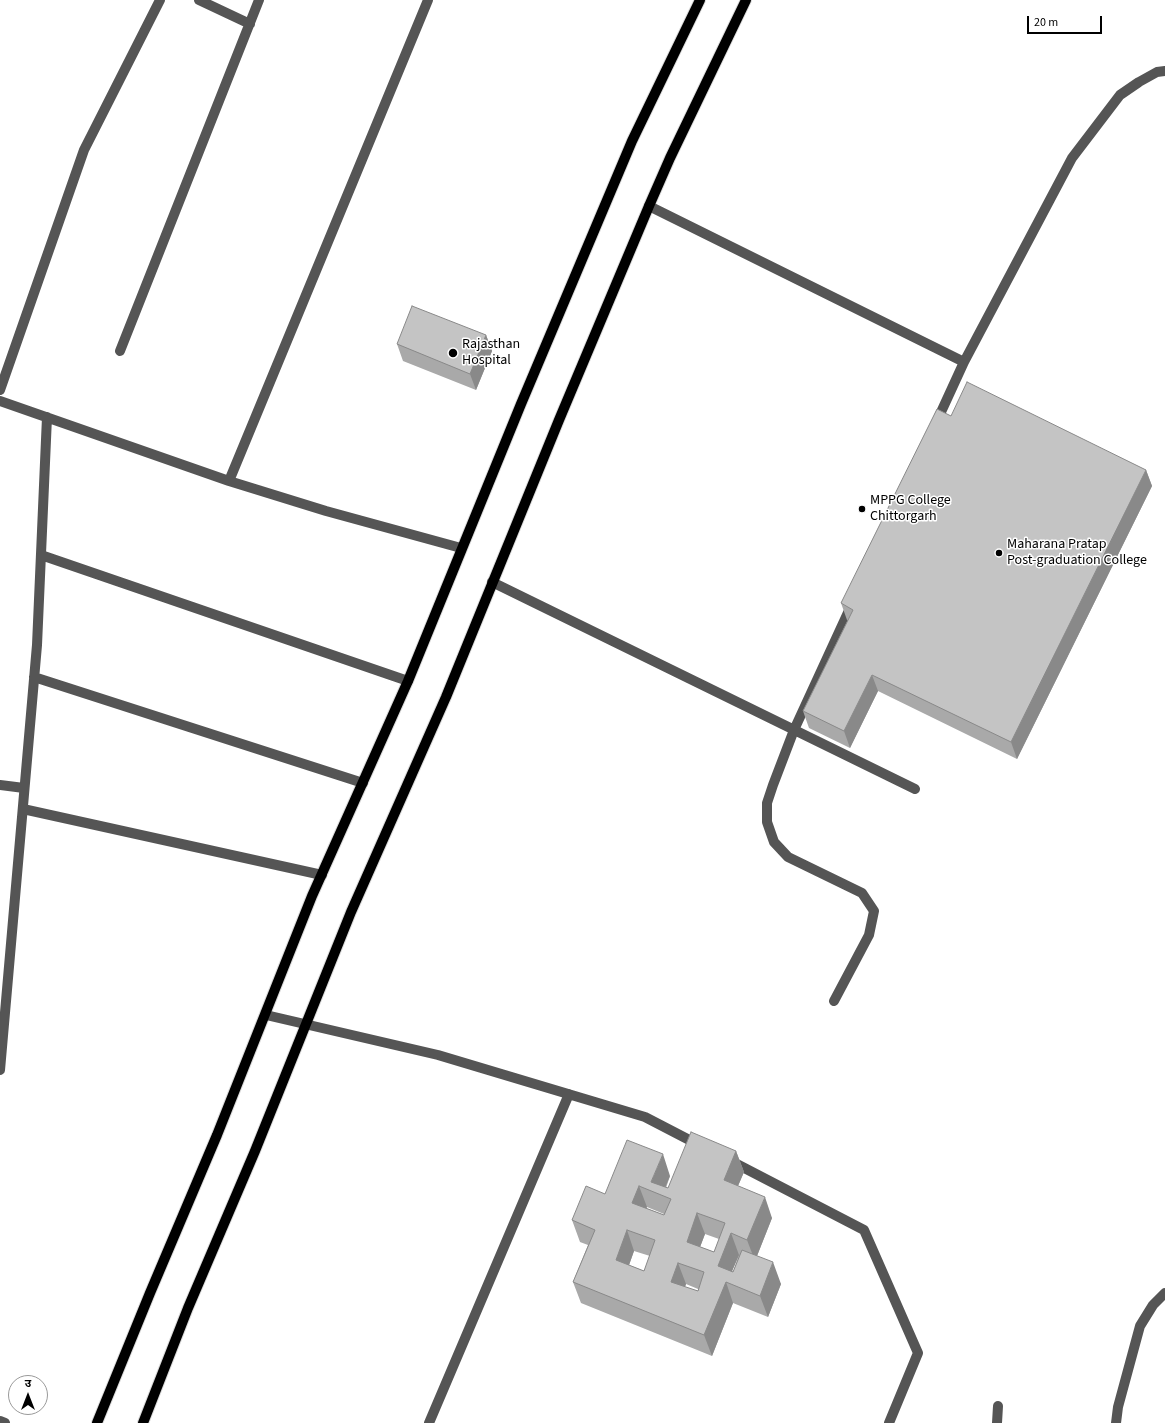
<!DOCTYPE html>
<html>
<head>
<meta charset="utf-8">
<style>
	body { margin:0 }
	#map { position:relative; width:1165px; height:1423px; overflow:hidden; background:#fff; font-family:"Source Sans 3","Noto Sans Devanagari",sans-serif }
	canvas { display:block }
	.north { position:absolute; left:8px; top:1375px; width:40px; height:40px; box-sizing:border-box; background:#fff; border:1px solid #999; border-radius:50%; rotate:0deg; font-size:11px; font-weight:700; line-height:16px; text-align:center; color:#000 }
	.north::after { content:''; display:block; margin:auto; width:14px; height:18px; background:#000; clip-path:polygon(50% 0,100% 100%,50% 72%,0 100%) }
	.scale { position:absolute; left:1027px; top:16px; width:75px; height:18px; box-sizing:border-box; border:2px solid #000; border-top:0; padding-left:5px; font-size:12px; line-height:14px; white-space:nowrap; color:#000; -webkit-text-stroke:3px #fff; paint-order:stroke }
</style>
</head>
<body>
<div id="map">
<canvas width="1165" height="1423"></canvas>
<div class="north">उ</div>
<div class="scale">20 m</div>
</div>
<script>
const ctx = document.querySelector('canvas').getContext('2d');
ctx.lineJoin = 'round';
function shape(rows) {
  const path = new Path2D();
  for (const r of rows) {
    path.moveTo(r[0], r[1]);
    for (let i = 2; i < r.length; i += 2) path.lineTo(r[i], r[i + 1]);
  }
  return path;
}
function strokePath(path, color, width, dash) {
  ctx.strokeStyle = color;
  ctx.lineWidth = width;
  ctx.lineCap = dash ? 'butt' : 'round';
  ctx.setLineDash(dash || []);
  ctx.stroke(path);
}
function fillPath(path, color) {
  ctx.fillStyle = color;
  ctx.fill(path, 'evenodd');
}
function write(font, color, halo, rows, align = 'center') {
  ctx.font = font + ' "Source Sans 3",sans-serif';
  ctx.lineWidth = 3;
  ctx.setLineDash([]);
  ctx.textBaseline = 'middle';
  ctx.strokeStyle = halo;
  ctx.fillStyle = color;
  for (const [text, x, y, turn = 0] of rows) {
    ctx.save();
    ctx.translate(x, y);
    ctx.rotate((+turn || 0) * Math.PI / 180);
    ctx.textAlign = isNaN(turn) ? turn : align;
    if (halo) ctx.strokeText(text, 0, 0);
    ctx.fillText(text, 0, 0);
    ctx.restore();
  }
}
const minor = shape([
	[199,0,250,24],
	[649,206,964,362,1072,158,1120,95,1139,82,1157,72,1165,71],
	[120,351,259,0],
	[0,390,84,150,160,0],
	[0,401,229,481,326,511,461,548],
	[936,423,964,362],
	[229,481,428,0],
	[41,555,408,681],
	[492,582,915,789],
	[34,677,363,783],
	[0,785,24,788],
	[23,809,322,875],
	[834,1001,869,935,874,911,862,893,788,857,774,842,767,822,767,803,773,785,794,730,851,606],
	[266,1015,438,1055,645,1117,699,1145],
	[0,1070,37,645,47,417],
	[729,1160,864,1230,918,1353,889,1423],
	[0,1421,5,1423],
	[429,1423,569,1094],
	[997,1423,998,1406],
	[1116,1423,1118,1407,1140,1326,1153,1305,1165,1293]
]);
const major = shape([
	[97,1423,150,1293,217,1135,312,896,408,681,521,404,632,141,700,0],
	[143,1423,188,1308,255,1151,351,912,446,697,559,420,649,206,670,158,746,0]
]);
const wall = shape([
	[486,335,492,351,476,390,403,361,397,344],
	[951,416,1146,470,1152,486,1017,759,878,691,850,748,809,728,803,711,848,620,847,620,841,603],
	[736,1151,744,1172,738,1186,772,1218,757,1256,781,1284,768,1317,733,1303,712,1356,581,1303,573,1282,588,1245,580,1242,572,1220,605,1194,670,1176,666,1188,668,1188],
	[647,1207,664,1214,664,1215,646,1208],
	[705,1234,719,1239,714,1252,700,1247],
	[634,1251,650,1256,644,1271,629,1265],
	[739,1255,733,1272,732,1271],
	[686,1284,698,1289,698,1291,685,1287]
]);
const shadedWall = shape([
	[486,335,492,351,476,390,470,374],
	[1146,470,1152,486,1017,759,1011,742],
	[872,675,878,691,850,748,844,731],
	[736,1151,744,1172,731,1202,724,1180],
	[663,1154,670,1176,662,1195,651,1182],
	[639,1186,647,1207,640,1224,632,1203],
	[765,1197,772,1218,755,1261,747,1240],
	[697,1213,705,1234,694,1263,687,1242],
	[627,1230,634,1251,623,1282,616,1260],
	[731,1233,739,1255,727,1283,726,1282,733,1303,712,1356,704,1335,718,1266],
	[773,1262,781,1284,768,1317,760,1296],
	[678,1263,686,1284,679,1303,671,1282]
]);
const building = shape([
	[412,306,486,335,470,374,397,344,412,306],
	[967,382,1146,470,1011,742,872,675,844,731,803,711,853,610,841,603,937,409,951,416,967,382],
	[691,1132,736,1151,724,1180,765,1197,747,1240,731,1233,718,1266,733,1272,742,1250,773,1262,760,1296,726,1282,704,1335,573,1282,595,1230,572,1220,586,1186,605,1194,627,1140,663,1154,651,1182,668,1188,691,1132],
	[639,1186,671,1199,664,1215,632,1203,639,1186],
	[697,1213,725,1223,714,1252,687,1242,697,1213],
	[627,1230,655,1240,644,1271,616,1260,627,1230],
	[678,1263,704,1272,698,1291,671,1282,678,1263]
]);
const markers = [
	[453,353,5,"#000"],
	[862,509,4,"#000"],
	[999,553,4,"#000"]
];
const poiNames = [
	["Rajasthan",462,345],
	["Hospital",462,361],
	["MPPG College",870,501],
	["Chittorgarh",870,517],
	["Maharana Pratap",1007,545],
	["Post-graduation College",1007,561]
];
strokePath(major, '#dbdbdb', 12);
strokePath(minor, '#555', 10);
strokePath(major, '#000', 10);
fillPath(wall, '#a9a9a9');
fillPath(shadedWall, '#898989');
fillPath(building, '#c4c4c4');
strokePath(building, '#898989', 1);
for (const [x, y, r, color] of markers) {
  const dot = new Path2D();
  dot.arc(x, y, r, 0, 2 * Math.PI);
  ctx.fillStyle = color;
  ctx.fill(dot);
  strokePath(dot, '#fff', 1.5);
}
write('14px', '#000', '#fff', poiNames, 'left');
</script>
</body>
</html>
